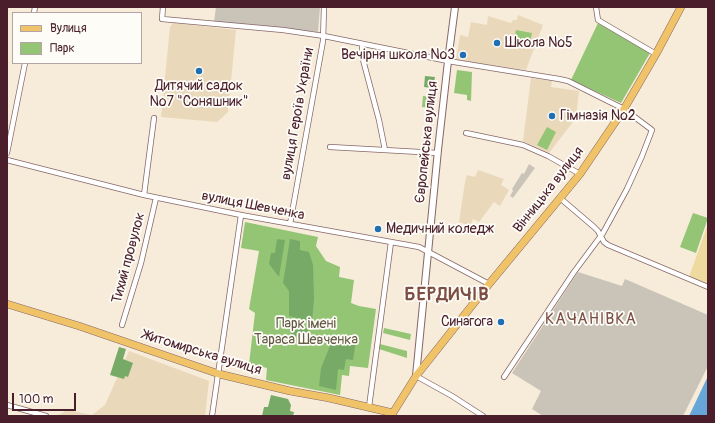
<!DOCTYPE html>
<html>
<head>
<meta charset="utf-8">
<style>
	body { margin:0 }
	#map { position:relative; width:715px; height:423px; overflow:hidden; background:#f7ecda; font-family:Pangolin,sans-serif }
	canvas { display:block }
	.frame { position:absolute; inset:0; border:8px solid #4a1f2b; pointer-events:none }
	.legend { position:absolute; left:12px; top:12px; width:130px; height:52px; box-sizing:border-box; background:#fdfcf7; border:1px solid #b5a4a5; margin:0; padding:5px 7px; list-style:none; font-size:12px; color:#4a1f2b }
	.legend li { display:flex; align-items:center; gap:8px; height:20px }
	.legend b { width:20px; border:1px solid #b5a4a5 }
	.scale { position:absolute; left:12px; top:393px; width:64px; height:18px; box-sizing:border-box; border:2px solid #4a1f2b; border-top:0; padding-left:5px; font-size:12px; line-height:14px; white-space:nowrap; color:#4a1f2b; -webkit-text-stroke:3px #fdfcf7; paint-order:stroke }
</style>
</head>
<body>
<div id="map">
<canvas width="715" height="423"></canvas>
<div class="frame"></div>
<ul class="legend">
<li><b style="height:5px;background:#f0c369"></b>Вулиця</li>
<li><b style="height:11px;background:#94c575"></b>Парк</li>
</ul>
<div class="scale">100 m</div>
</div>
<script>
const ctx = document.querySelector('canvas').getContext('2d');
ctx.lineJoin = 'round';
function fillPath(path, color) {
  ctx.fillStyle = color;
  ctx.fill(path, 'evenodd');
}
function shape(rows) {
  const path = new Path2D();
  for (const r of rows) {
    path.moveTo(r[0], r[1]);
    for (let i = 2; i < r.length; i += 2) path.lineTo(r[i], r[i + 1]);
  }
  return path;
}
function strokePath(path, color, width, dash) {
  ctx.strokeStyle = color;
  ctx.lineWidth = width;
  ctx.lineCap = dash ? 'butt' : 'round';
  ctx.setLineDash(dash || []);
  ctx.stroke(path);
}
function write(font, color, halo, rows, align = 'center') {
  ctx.font = font + ' Pangolin,sans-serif';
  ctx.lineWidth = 3.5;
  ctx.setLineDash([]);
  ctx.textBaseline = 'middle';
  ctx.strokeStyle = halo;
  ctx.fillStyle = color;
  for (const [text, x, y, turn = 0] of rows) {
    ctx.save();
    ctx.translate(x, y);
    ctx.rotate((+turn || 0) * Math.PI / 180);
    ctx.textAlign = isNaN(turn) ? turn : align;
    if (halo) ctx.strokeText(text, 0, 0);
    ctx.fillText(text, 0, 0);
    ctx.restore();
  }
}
const built = shape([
	[518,15,543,25,526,70,456,60,460,35,468,37,471,22,487,25,488,16,511,23,513,20,517,20],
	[173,23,236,30,228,112,217,122,161,117,170,27],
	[531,78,552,81,551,87,579,91,576,118,549,153,523,141],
	[478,170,504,179,501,185,509,190,500,206,494,202,479,222,473,219,470,226,459,222,465,182,467,175,475,177],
	[129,351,209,381,205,416,57,416,67,410,92,415,105,405]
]);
const industrial = shape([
	[216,7,320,7,318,32,214,22],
	[529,164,535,168,513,198,510,196,513,191,512,189,522,173,524,174],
	[578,272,622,286,625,279,708,315,708,366,683,416,543,416,532,409,541,391,512,373]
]);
const green = shape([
	[598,23,650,53,621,103,571,80],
	[516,30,532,33,530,42,514,39],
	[457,70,472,72,471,101,467,100,467,95,454,93],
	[423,96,433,97,432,108,422,107],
	[547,127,556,132,547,150,537,145],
	[693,213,708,218,696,253,680,247],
	[245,222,318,237,316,246,326,261,340,267,339,277,354,280,351,303,359,306,376,309,368,368,350,366,349,376,342,375,340,395,266,380,267,368,249,364,255,313,249,309,259,251,241,248],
	[384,328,411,334,410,340,383,333],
	[380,344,407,351,407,358,379,349]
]);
const forest = shape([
	[425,76,435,77,433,88,424,87],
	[277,239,285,240,279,277,269,264,271,253,275,253],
	[290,239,300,241,300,250,309,252,313,265,314,299,312,322,289,316,289,291,283,283],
	[291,325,309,329,308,339,291,335],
	[334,336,356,340,353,360,346,359,344,370,338,369,336,390,319,386,321,368],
	[119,347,126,349,123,359,133,363,128,377,125,376,124,379,110,375],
	[271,395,288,399,291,405,290,411,294,412,293,416,262,416,264,407,268,407]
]);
const sand = shape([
	[708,224,708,284,689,277]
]);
const water = shape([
	[708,376,708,416,689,416]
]);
const minor = shape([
	[163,7,162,19,283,30,324,36,448,61,559,79,568,81,624,109,652,130,642,156,627,189,603,233,574,272,504,377],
	[596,7,598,20,656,54],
	[34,13,35,7],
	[362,44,362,56,379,120,385,150],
	[466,133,523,145,548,156,580,174],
	[330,147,438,153],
	[7,153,25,63],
	[7,160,144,195,241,215,419,247,489,284],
	[144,195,154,118],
	[560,198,594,227,598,231,604,242,608,245,708,287],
	[290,224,323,41,324,7],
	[122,325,141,263,156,198],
	[416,376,452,396,483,416],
	[7,405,46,416],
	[369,407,391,242],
	[212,416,241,215]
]);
const tertiary = shape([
	[416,376,438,150,448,61,455,7]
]);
const primary = shape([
	[7,304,79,326,219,374,290,391,329,398,393,413],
	[391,416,416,376,489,284,580,174,624,109,656,54,681,7]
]);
const markers = [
	[497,43,4,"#1f6fb2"],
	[463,55,4,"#1f6fb2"],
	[199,71,4,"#1f6fb2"],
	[552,116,4,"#1f6fb2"],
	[378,229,4,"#1f6fb2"],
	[501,322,4,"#1f6fb2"]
];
const poiNames = [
	["Школа №5",505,43],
	["Вечірня школа №3",455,55,"right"],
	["Дитячий садок",199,86,"center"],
	["№7 \"Соняшник\"",199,102,"center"],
	["Гімназія №2",560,116],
	["Медичний коледж",386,229],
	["Синагога",493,322,"right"]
];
const streetNames = [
	["вулиця Героїв України",298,114,-80],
	["Європейська вулиця",427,142,-84],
	["Вінницька вулиця",549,190,-52],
	["вулиця Шевченка",253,206,11],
	["Тихий провулок",129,258,-75],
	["Житомирська вулиця",202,353,17]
];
const parkNames = [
	["Парк імені",306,324],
	["Тараса Шевченка",306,340]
];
const quarterNames = [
	["КАЧАНІВКА",591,320]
];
const districtNames = [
	["БЕРДИЧІВ",447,295]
];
fillPath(built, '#e9d9ba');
fillPath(industrial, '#c9c3b8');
fillPath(green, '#94c575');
fillPath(forest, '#7a6');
fillPath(sand, '#eeda9e');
fillPath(water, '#66a6d9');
strokePath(minor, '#876768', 6);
strokePath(tertiary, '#876768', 8);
strokePath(primary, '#876768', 8);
strokePath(minor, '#fff', 4.5);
strokePath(tertiary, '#fff', 6);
strokePath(primary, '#f0c369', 7);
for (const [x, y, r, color] of markers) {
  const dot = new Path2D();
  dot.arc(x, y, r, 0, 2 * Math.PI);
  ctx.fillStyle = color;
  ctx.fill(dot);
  strokePath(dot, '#fdfcf7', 1.5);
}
write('14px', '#4a1f2b', '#fdfcf7', poiNames, 'left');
write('14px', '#4a1f2b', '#fdfcf7', streetNames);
write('14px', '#645945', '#fdfcf7', parkNames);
ctx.letterSpacing = '1px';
write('16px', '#7c4e44', '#fdfcf7', quarterNames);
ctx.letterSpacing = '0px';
ctx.letterSpacing = '1px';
write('bold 18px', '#7c4e44', '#fdfcf7', districtNames);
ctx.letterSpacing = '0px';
</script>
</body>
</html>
